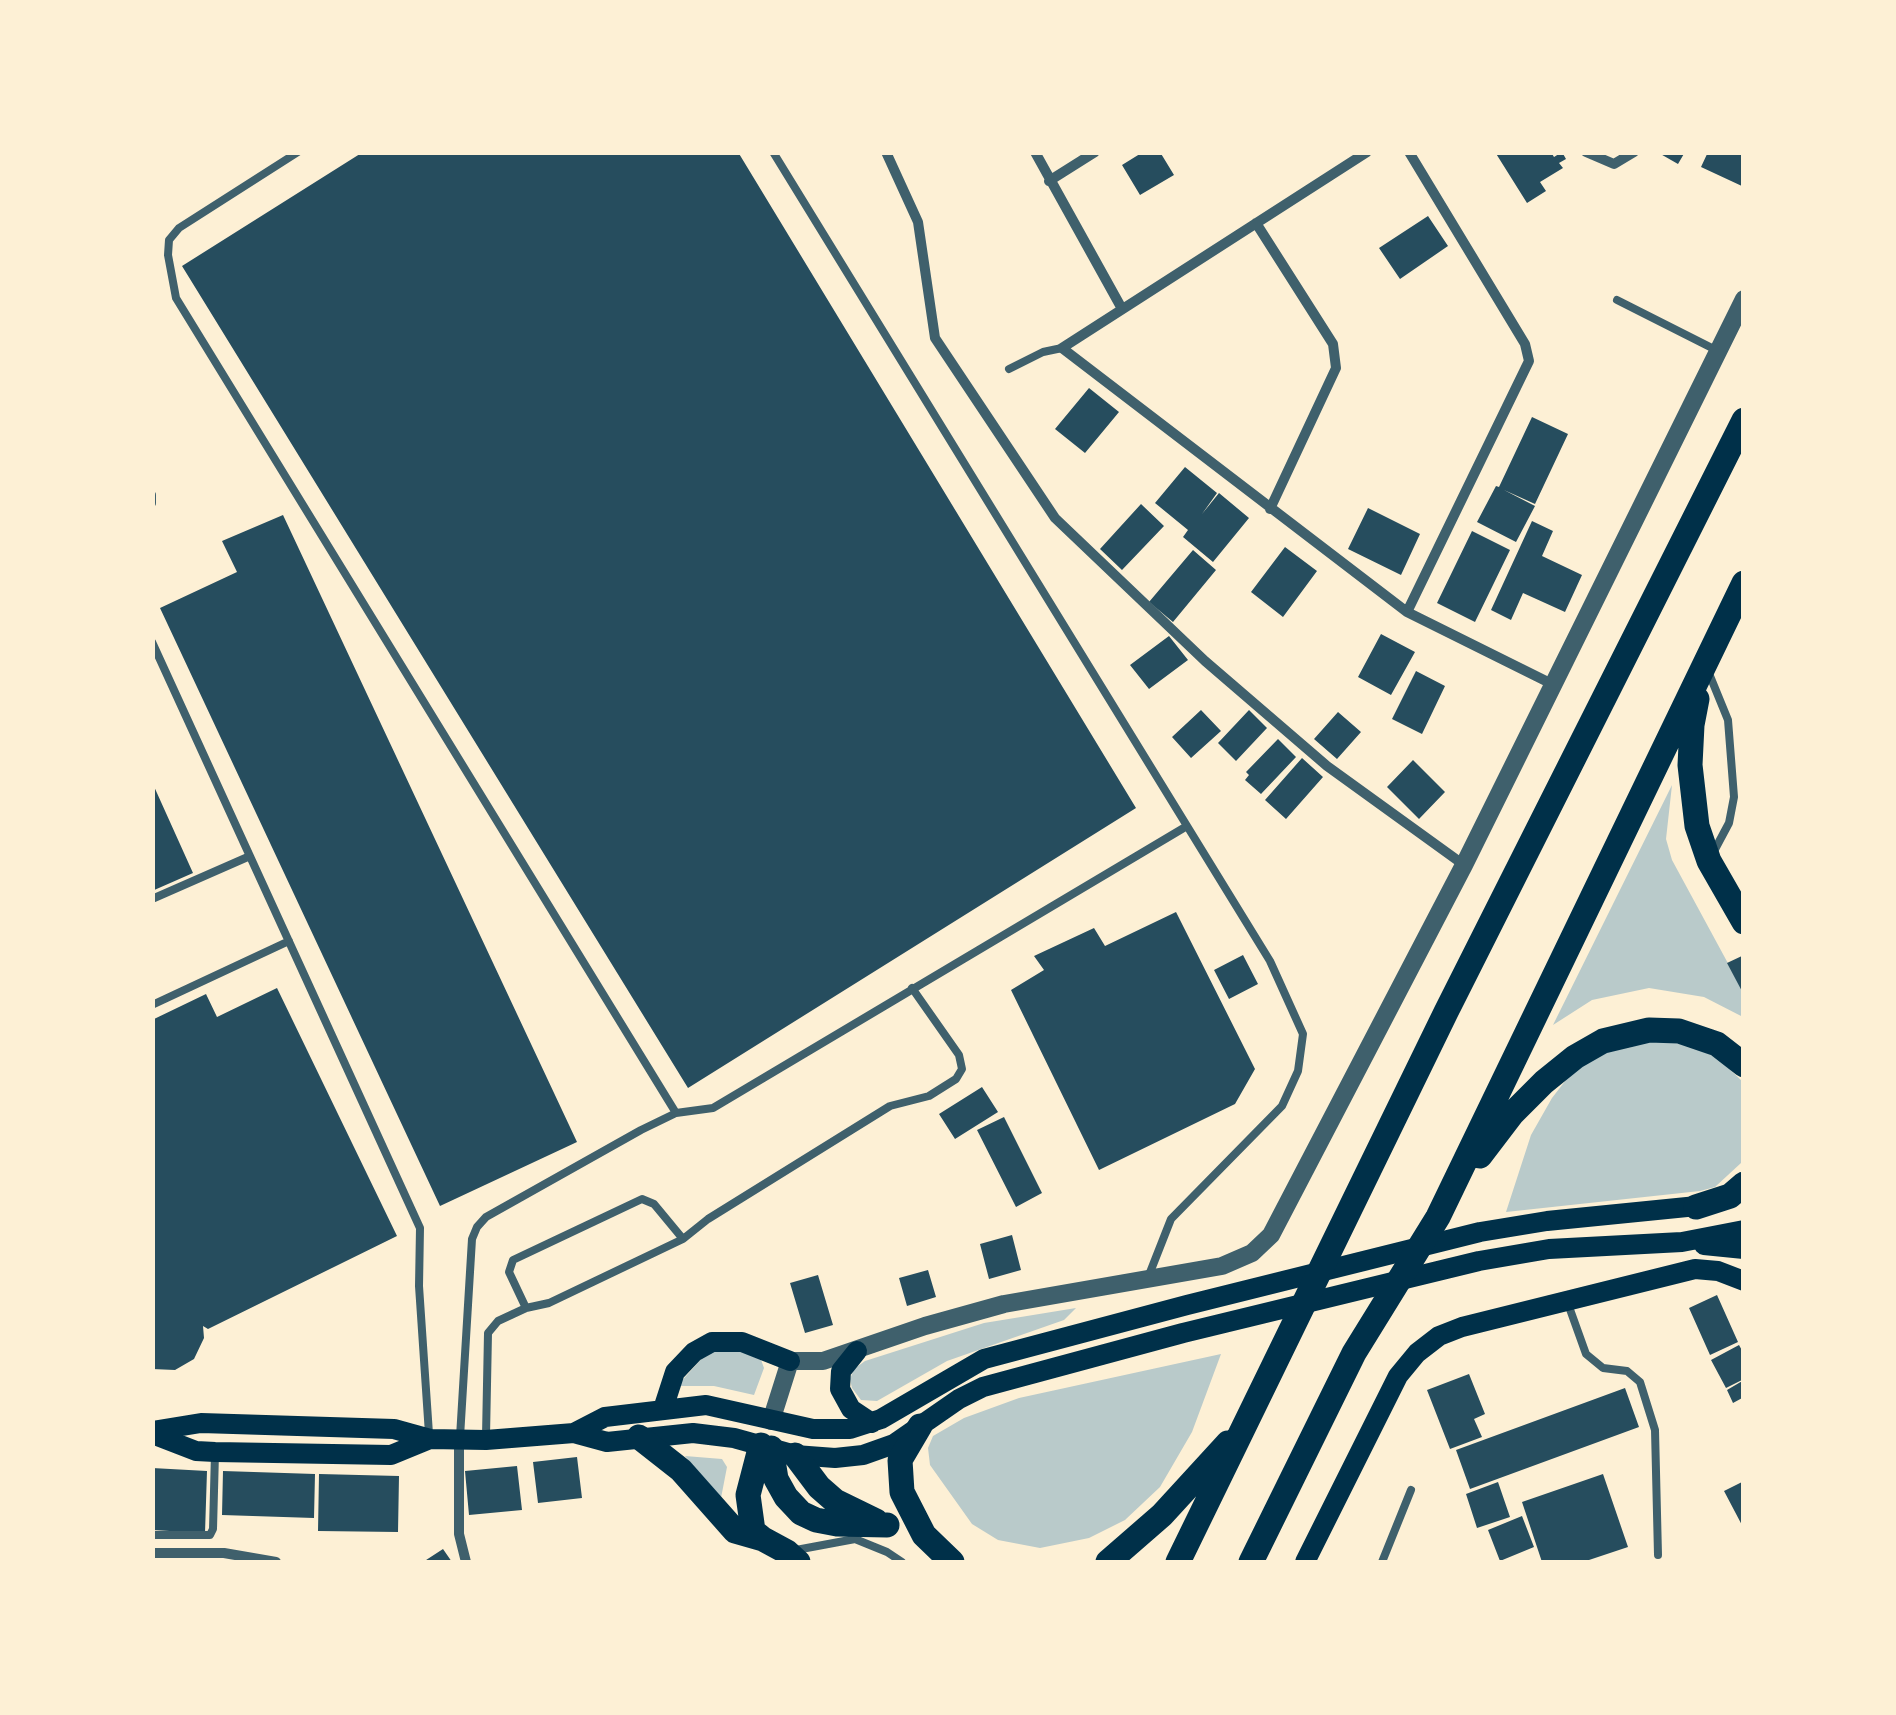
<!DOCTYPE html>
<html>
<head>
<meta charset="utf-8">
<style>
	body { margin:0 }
	#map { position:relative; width:1896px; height:1715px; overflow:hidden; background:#fdf0d5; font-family:Mulish,sans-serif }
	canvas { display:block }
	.frame { position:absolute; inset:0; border:155px solid #fdf0d5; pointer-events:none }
</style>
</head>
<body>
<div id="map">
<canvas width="1896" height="1715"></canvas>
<div class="frame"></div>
</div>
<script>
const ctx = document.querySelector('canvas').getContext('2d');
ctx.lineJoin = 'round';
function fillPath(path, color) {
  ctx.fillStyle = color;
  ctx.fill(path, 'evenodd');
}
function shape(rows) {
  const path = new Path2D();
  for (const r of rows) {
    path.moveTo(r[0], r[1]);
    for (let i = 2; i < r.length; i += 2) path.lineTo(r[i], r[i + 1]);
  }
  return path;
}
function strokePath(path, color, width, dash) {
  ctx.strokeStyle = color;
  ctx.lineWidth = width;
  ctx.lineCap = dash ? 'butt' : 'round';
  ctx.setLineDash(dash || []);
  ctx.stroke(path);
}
const green = shape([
	[1672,785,1666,839,1672,860,1743,991,1743,1017,1704,997,1649,988,1592,1000,1553,1025],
	[1648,1039,1688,1042,1720,1060,1743,1082,1741,1163,1715,1187,1700,1191,1506,1212,1531,1135,1552,1098,1576,1067,1610,1048],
	[1076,1308,1064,1320,947,1361,877,1401,861,1400,852,1388,850,1379,854,1369,865,1361,984,1323],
	[720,1346,760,1357,764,1368,754,1395,714,1386,677,1386,705,1355],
	[1221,1354,1192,1432,1160,1487,1125,1520,1089,1538,1040,1548,998,1540,972,1524,930,1465,928,1448,933,1436,964,1418,1019,1398],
	[685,1456,722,1459,727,1467,721,1498]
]);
const building = shape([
	[363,152,738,152,1136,808,688,1088,182,266],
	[1143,152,1160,152,1174,175,1140,195,1122,165],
	[1495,152,1551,152,1554,157,1562,152,1566,159,1559,163,1563,168,1540,182,1546,191,1527,203],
	[1657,152,1685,152,1678,164],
	[1708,152,1744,152,1744,187,1701,167],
	[1428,216,1448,246,1400,279,1379,248],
	[1089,388,1119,412,1085,453,1055,429],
	[1532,417,1568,434,1535,504,1504,490,1535,506,1516,542,1477,522,1496,486,1499,487],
	[1185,467,1217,493,1202,514,1219,493,1249,518,1213,562,1183,537,1188,530,1155,503],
	[1141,504,1164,526,1122,570,1100,549],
	[1368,508,1420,534,1401,575,1348,549],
	[283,515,577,1142,440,1206,160,608,237,572,222,541],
	[1532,521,1553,531,1542,556,1582,575,1565,612,1523,593,1511,620,1491,610],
	[1472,531,1510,550,1475,622,1437,603],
	[1285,547,1317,571,1283,617,1251,592],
	[1193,550,1216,570,1173,622,1149,602],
	[1381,634,1415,652,1391,695,1358,677],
	[1169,636,1188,660,1149,689,1130,665],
	[1416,671,1445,686,1422,734,1392,719],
	[1201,710,1221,731,1191,758,1172,737],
	[1249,710,1267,728,1236,761,1218,743],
	[1338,712,1361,732,1337,759,1314,739],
	[1278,739,1296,757,1261,794,1245,780,1249,775,1246,772],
	[1302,758,1323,777,1286,819,1265,800],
	[1413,760,1445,792,1419,819,1387,787],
	[152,782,193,873,152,891],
	[1176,912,1255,1069,1235,1104,1099,1170,1011,990,1044,970,1034,956,1094,928,1105,946],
	[1243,955,1258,984,1229,999,1214,970],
	[1744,955,1744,995,1727,963],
	[277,988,397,1236,208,1329,203,1326,204,1338,194,1359,175,1370,152,1369,152,1020,206,994,217,1017],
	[982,1087,998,1112,955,1139,939,1114],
	[1004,1117,1042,1193,1016,1207,977,1130],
	[1012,1235,1021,1270,989,1279,980,1244],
	[928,1270,936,1297,907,1306,899,1278],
	[818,1275,833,1325,805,1333,790,1283],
	[1717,1295,1738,1342,1710,1355,1689,1308],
	[1739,1345,1744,1354,1744,1379,1726,1388,1711,1360],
	[1469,1374,1485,1414,1474,1419,1482,1437,1450,1449,1427,1390],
	[1744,1380,1744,1397,1733,1403,1727,1390],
	[1625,1388,1639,1427,1470,1489,1456,1450],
	[577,1457,582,1498,538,1503,533,1462],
	[517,1466,522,1510,469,1515,465,1471],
	[152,1468,207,1471,205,1533,152,1530],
	[223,1471,315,1474,314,1518,222,1515],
	[319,1474,399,1476,398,1532,318,1531],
	[1603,1474,1628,1547,1583,1562,1542,1562,1522,1502],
	[1744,1481,1744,1529,1724,1491],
	[1498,1482,1510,1517,1477,1528,1466,1494],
	[1522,1516,1534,1547,1500,1561,1488,1530],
	[443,1549,452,1562,423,1562]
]);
const service = shape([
	[298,152,179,228,169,240,168,255,176,298,676,1113],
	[773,152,1270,961,1303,1034,1298,1071,1282,1106,1171,1219,1149,1275],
	[1617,300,1718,351],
	[1009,369,1043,352,1062,348],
	[152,495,152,503],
	[152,642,420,1228,419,1286,429,1434],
	[1708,671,1728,720,1734,797,1729,823,1713,853],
	[152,899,250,856],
	[152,1005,289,941],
	[1567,1301,1586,1354,1603,1368,1627,1371,1640,1382,1655,1430,1658,1555],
	[526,1308,509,1272,513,1260,642,1199,654,1204,683,1239],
	[486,1436,488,1333,498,1321,526,1308,549,1303,683,1239,708,1219,890,1106,929,1096,956,1079,962,1069,959,1055,912,988],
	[460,1437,472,1239,477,1227,486,1217,641,1130,676,1113,713,1108,1187,826],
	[152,1535,210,1535,213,1529,215,1453],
	[796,1550,855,1539,887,1552,902,1562],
	[1382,1562,1411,1490]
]);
const minor = shape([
	[886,152,918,222,935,338,1055,518,1205,661,1327,766,1464,865],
	[1035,152,1121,307],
	[1367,152,1062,348,1407,612,1554,685],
	[1586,152,1614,164,1634,152],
	[1049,181,1095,152],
	[1256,223,1333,344,1336,368,1270,509],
	[1407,612,1529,361,1525,344,1409,152],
	[459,1440,459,1534,466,1562],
	[152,1553,224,1553,276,1562]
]);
const tertiary = shape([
	[771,1421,790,1361,823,1361,925,1326,1004,1304,1222,1266,1252,1253,1271,1235,1464,865,1744,299]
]);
const secondary = shape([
	[1704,1245,1744,1249],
	[857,1351,841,1371,840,1389,851,1409,872,1423],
	[663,1409,675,1372,694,1352,712,1342,742,1342,790,1361],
	[152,1431,201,1423,394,1429,430,1439,486,1440,574,1433,605,1417,706,1405,813,1429,850,1429,881,1419,984,1359,1187,1305,1480,1232,1547,1221,1707,1205],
	[574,1433,607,1442,693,1433,734,1438,795,1455,835,1458,863,1455,894,1444,959,1399,983,1387,1183,1333,1479,1261,1549,1249,1682,1242,1744,1230],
	[152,1434,196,1451,215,1452,391,1455,430,1439],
	[1305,1562,1398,1376,1417,1353,1439,1336,1462,1327,1695,1269,1718,1271,1744,1281]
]);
const motorway = shape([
	[1697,699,1692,725,1690,765,1697,826,1709,861,1744,922],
	[1480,1156,1512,1114,1544,1082,1575,1057,1603,1041,1649,1030,1679,1031,1717,1044,1744,1065],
	[1696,1207,1730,1196,1744,1184],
	[920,1426,900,1460,902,1492,924,1535,952,1562],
	[639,1437,681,1470,735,1531,763,1539,787,1552,798,1562],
	[761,1445,748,1495,753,1531,763,1539],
	[771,1448,776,1479,786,1497,801,1513,816,1520,837,1524,887,1525],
	[795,1455,819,1487,835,1501,876,1521],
	[1108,1562,1162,1515,1228,1443],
	[1178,1562,1446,1012,1744,420],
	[1251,1562,1354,1353,1438,1217,1744,583]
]);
fillPath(green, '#b9caca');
fillPath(building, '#264d5e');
strokePath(service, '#3f606c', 8);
strokePath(minor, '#3f606c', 10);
strokePath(tertiary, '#3f606c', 18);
strokePath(secondary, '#003049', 20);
strokePath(motorway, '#003049', 25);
</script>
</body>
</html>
